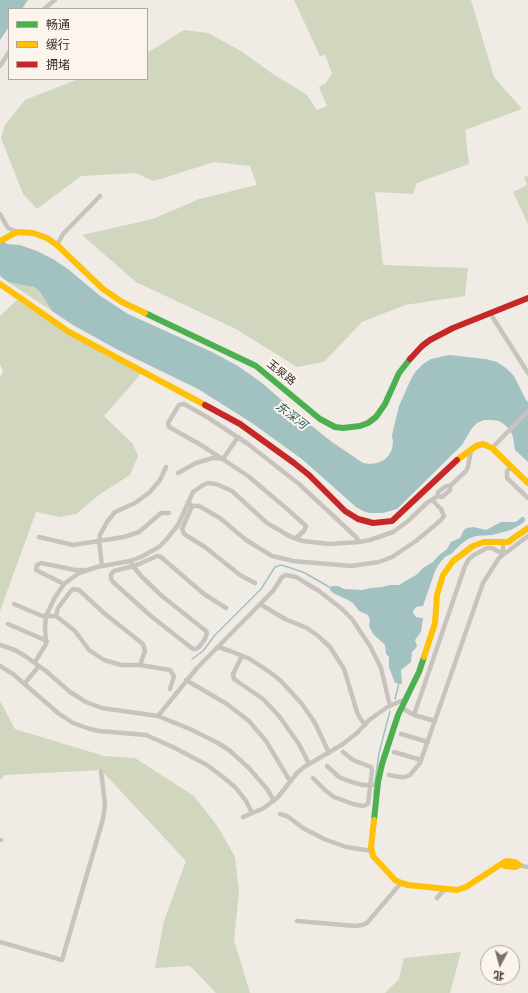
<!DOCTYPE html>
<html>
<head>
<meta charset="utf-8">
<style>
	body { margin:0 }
	#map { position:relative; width:528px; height:993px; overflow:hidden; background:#f0ebe5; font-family:"Archivo Narrow","Noto Sans SC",sans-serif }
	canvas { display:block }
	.legend { position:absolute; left:8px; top:8px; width:140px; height:72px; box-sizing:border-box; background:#fbf5ee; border:1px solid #aea6a0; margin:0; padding:5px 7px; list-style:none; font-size:12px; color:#3b302b }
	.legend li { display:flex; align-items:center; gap:8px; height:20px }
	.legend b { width:20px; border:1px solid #aea6a0 }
	.north { position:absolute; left:480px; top:945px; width:40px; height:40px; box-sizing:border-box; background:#fbf5ee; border:1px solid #aea6a0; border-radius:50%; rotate:186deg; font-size:11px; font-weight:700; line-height:16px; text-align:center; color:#3b302b }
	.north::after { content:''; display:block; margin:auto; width:14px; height:18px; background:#7a716c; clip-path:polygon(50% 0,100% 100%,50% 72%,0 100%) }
</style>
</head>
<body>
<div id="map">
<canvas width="528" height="993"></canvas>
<ul class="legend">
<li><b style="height:5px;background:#4caf50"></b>畅通</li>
<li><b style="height:5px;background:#ffc107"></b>缓行</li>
<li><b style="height:5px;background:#c62828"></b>拥堵</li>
</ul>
<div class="north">北</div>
</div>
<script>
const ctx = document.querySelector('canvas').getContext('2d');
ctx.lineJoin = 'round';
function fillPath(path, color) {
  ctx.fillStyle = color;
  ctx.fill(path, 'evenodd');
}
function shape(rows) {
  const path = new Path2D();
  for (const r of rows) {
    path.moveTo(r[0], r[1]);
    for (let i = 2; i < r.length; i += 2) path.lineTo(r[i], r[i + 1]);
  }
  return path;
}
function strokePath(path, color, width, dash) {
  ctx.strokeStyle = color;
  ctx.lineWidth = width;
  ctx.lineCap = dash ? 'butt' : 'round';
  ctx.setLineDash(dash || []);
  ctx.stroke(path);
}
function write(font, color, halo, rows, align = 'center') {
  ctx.font = font + ' "Archivo Narrow","Noto Sans SC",sans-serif';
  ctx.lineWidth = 4;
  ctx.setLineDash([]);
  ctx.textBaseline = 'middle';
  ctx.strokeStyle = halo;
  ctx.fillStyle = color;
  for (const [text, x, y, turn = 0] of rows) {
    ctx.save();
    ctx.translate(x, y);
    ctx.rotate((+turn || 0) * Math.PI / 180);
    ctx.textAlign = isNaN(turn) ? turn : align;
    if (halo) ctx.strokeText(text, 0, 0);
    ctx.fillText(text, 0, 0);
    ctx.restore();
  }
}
const green = shape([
	[294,0,471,0,494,77,522,109,465,130,469,164,417,183,413,194,375,192,383,265,468,268,465,296,405,305,362,322,324,362,297,367,236,329,136,282,82,235,153,219,199,199,257,185,250,166,214,162,154,181,135,173,81,176,37,209,23,194,1,138,5,125,25,100,76,80,147,79,147,53,184,30,208,33,241,51,273,74,307,95,317,110,327,106,319,87,326,83,332,73,325,55,320,56],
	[528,176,528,224,513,192,527,185,524,177],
	[8,282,31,286,37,289,52,311],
	[17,300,81,340,142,372,128,389,104,416,133,444,138,456,130,475,100,494,76,514,60,517,36,512,0,611,0,378,3,371,0,364,0,316],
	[0,701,15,729,104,756,135,758,194,796,218,827,235,857,239,892,234,940,250,993,216,993,190,966,155,968,164,921,186,861,101,770,5,775,0,780],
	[461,952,450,993,385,993,399,979,404,958]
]);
const water = shape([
	[0,0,28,0,22,9,9,9,9,27,0,40],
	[0,239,7,244,20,245,37,251,53,259,68,269,99,295,128,314,212,352,238,366,262,383,308,423,332,442,363,463,370,464,377,463,384,460,389,455,392,449,393,442,392,435,399,406,411,379,416,371,423,364,431,359,449,355,486,359,497,362,506,368,514,376,526,400,528,402,528,462,515,450,513,437,510,430,505,425,499,421,492,420,484,420,477,423,472,428,462,445,397,509,383,513,369,513,363,511,356,507,303,460,252,423,198,389,118,350,73,325,52,311,39,291,34,287,8,282,0,276],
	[522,517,524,517,525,520,523,523,511,530,492,535,476,536,468,539,460,545,451,554,445,557,439,564,435,571,423,606,416,607,413,611,413,613,416,617,423,618,421,632,415,640,417,646,415,649,412,652,411,662,401,670,402,684,395,683,389,667,389,657,386,654,385,645,373,634,369,626,370,620,368,615,359,611,353,603,348,600,333,593,330,590,332,586,338,586,344,589,362,590,371,588,382,587,390,585,399,585,416,575,423,568,433,562,439,555,447,549,451,542,460,538,464,530,467,528,473,527,486,530,501,522,516,522]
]);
const stream = shape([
	[192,659,203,651,215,635,261,589,275,567,281,565,291,568,305,573,331,588],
	[395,699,399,683],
	[375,782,379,753,390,711],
	[374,795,374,790]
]);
const street = shape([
	[44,9,55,0],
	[0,66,9,52],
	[0,214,8,228,17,232],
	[57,245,63,234,100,196],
	[490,313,528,373],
	[492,448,528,411],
	[511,467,507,471,507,478,528,498],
	[178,473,196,463,206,460,213,458,223,459,238,437],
	[450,486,450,490,442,497,438,496,438,492,446,486,450,486,466,471,468,467,471,450],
	[188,502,192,506,199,506,220,518,246,540,272,556,293,561,351,566,379,562,392,557,416,541,441,520,444,516,441,509,432,500],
	[192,506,182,529,184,534,205,547,240,575,255,583],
	[39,537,73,545,124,537,139,532,161,513,169,513],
	[296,538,304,531,306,526,286,508,248,476,230,464,201,445,169,427,168,423,179,405,184,404,207,417,248,444,299,484,356,537,359,542],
	[130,561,133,566,141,576,162,596,206,631,207,633,205,639,199,647,196,649,193,649,152,617,113,582,111,579,111,574,114,571,133,566,139,564,157,556,161,557,204,594,226,608],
	[102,566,99,541,100,535,107,522,115,512,135,503,150,492,160,480,166,467],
	[64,584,36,570,37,565,41,563,75,570,84,570],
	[14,604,42,616,56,616,75,631,89,650,104,660,121,665,140,665,170,670,174,676,170,689],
	[260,604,285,619,307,628,318,636,330,647,344,669,357,712,360,718,365,725],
	[56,616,58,608,70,592,73,589,79,590,105,614,143,644,145,651,140,665],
	[8,624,47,641],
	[0,645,15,650,25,656,46,671,70,692,86,702,102,708,158,716,190,729,218,743,229,750,249,768,267,789,274,801],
	[218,647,230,651,250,659,271,673,281,681,302,704,315,723,329,753],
	[242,656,233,674,234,679,263,699,279,716,299,744,309,764],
	[35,662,46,644,45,626,46,616,54,599,64,584,79,573,97,567,130,561,141,557,159,547,166,540,178,525,193,492,203,485,208,483,216,484,232,491,267,523,291,537,303,541,329,544,359,542,370,540,393,532,408,521,428,502,438,496],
	[0,666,13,674,58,713,73,723,90,729,99,731,146,735,175,748,207,765,223,777,236,788,246,801,252,813],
	[186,680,227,704,249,721,266,741,290,781],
	[25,683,39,666],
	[402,708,414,715,435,721],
	[414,715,465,566,469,559,474,555,487,548,492,548,503,554,503,542],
	[158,716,197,668,273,591,282,577,286,575,296,577,319,591,342,609,352,619,370,646,381,668,390,706],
	[401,734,428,742],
	[394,752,421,760],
	[327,766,339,777,346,780,362,785,378,785],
	[389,775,400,777,405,777,410,775,420,763,483,583,499,558,528,536],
	[313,778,325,790,334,797,353,804,363,806,368,804,372,770,371,767,353,760,343,752],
	[280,814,287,816,303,828,324,839,346,847,372,851],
	[243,817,264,808,269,804,278,797,297,773,304,767,343,744,357,733,368,721,376,715,389,706,406,699],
	[0,840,1,840],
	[519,865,528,867],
	[437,898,445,889],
	[297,921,356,926,362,925,367,923,401,883],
	[0,942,62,960,103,819,105,804,101,771]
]);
const fast = shape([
	[145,313,256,366,320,419,335,427,343,428,360,426,368,423,376,417,385,404,399,373,410,359],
	[374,820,378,782,382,764,398,715,419,672,424,657]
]);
const slow = shape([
	[0,241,17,232,33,233,47,238,57,245,103,289,122,302,145,313],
	[0,284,69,332,205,405],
	[457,460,476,446,483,444,492,448,528,483],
	[424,657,435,623,437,595,443,575,453,561,473,546,484,542,508,542,528,528],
	[374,820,371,847,373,856,395,880,401,883,408,885,457,890,466,887,506,861,515,862,519,865,515,867,505,866,502,864]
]);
const jam = shape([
	[410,359,422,346,430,340,453,328,528,298],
	[205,405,240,424,294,463,309,475,345,511,358,519,373,523,392,521,457,460]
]);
const streetNames = [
	["玉泉路",281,373,39]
];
const waterNames = [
	["东深河",291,416,37]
];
fillPath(green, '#d1d6bf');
fillPath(water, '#a1c2c1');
strokePath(stream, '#a1c2c1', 1.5);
strokePath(street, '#c9c3be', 4.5);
strokePath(fast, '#4caf50', 6);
strokePath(slow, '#ffc107', 6);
strokePath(jam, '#c62828', 6);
write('11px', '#3b302b', '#fbf5ee', streetNames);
write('italic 12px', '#1f5a5e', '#fbf5ee', waterNames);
</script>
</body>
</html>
